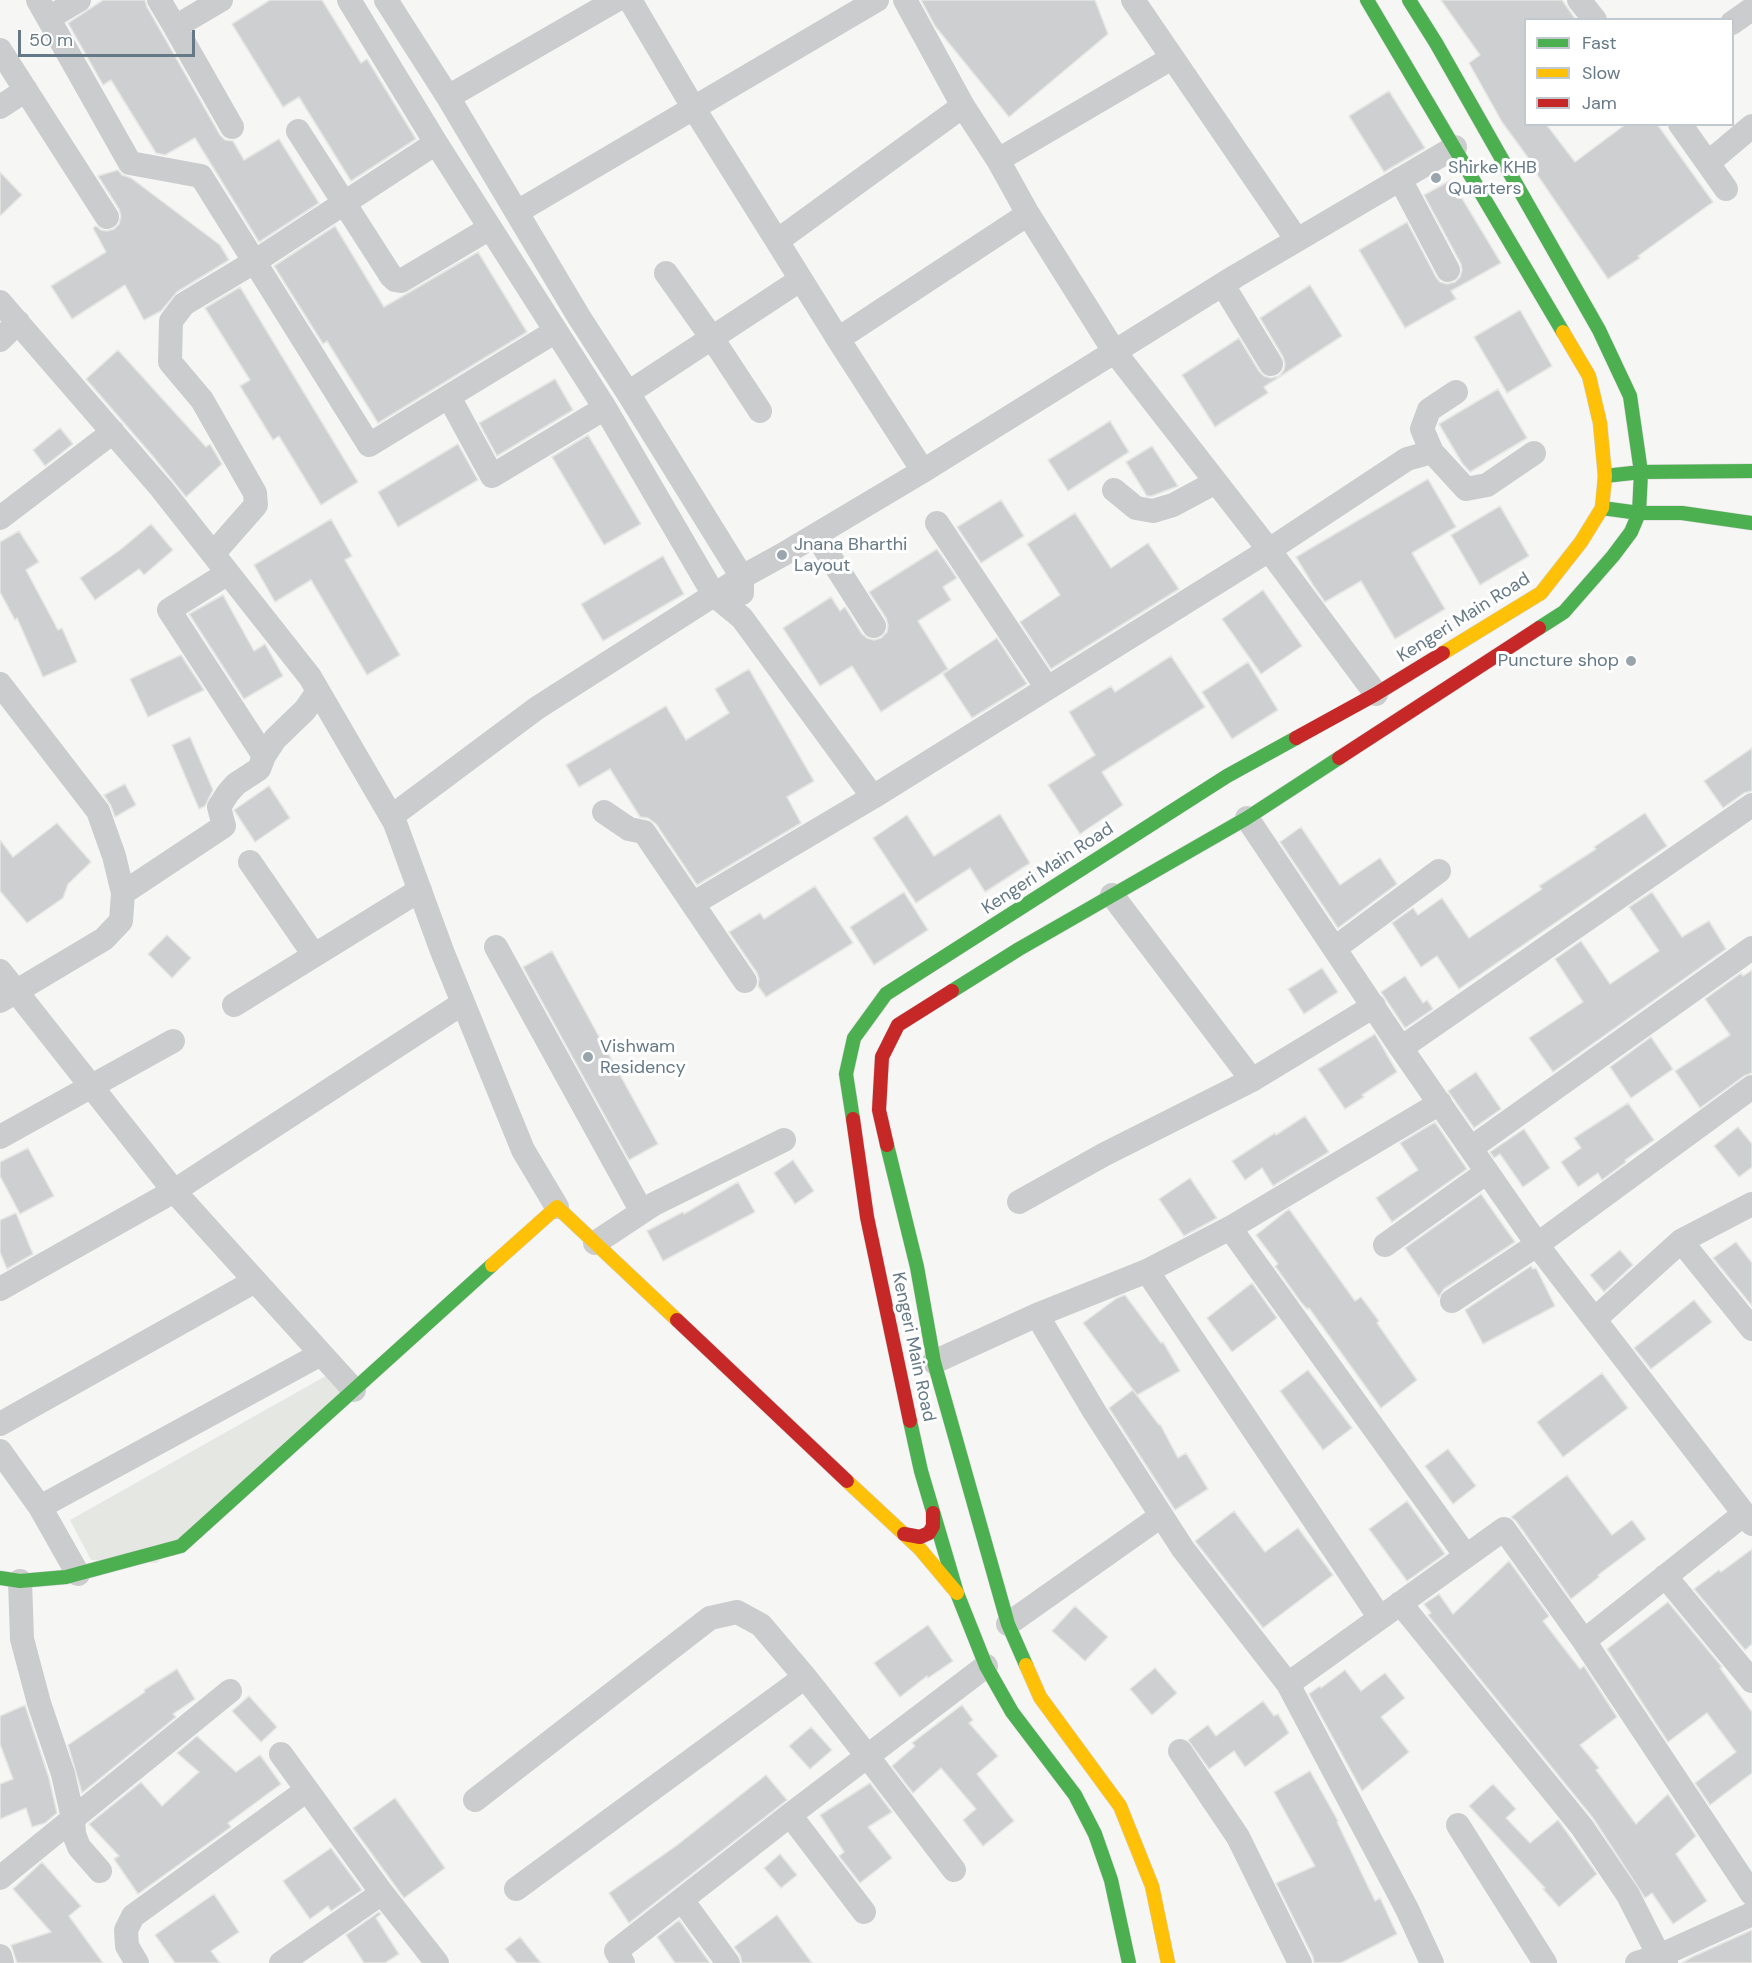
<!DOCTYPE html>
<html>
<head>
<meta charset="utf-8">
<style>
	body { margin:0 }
	#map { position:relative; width:1752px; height:1963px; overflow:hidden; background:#f6f6f5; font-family:"DM Sans",sans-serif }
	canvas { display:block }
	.legend { position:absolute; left:1524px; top:18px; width:210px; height:108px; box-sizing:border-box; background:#fff; border:2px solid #c1c9cf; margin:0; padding:8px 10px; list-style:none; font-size:18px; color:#657986 }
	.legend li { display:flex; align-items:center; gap:12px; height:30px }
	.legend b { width:30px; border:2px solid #c1c9cf }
	.scale { position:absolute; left:18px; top:30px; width:177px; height:27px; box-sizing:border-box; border:3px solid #657986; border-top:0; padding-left:8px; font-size:18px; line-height:21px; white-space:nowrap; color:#657986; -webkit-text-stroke:4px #fff; paint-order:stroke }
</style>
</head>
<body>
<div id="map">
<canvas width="1752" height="1963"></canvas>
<ul class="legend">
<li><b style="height:8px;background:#4caf50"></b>Fast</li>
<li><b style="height:8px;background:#ffc107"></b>Slow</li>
<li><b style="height:8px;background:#c62828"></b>Jam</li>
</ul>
<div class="scale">50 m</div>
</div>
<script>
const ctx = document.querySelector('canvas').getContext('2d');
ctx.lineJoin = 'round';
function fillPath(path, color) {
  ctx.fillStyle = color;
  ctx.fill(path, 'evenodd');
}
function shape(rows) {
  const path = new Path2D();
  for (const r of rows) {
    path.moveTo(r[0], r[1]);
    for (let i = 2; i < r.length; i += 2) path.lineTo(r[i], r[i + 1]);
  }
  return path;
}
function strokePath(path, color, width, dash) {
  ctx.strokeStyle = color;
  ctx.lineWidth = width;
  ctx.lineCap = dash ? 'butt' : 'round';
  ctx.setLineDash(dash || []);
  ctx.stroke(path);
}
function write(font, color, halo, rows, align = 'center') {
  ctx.font = font + ' "DM Sans",sans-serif';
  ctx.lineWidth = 6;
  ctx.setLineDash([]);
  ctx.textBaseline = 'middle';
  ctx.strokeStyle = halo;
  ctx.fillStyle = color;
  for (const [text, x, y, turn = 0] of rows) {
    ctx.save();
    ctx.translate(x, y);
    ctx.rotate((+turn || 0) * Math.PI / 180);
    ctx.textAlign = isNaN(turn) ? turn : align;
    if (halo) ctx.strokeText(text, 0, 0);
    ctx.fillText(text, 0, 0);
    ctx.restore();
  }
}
const green = shape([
	[331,1373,346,1388,157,1563,91,1560,70,1520]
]);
const building = shape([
	[103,0,145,0,147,7,220,135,225,140,233,141,244,160,279,139,319,203,259,242,195,138,165,155,156,153,111,80,103,85,68,23,103,0],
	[270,0,322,0,361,63,367,59,416,139,351,181,299,97,283,107,232,24,270,0],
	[921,0,1095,0,1108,34,1009,117,935,26,921,0],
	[1441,0,1562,0,1576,20,1526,20,1526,124,1546,124,1575,162,1626,124,1657,124,1713,202,1638,256,1640,258,1608,279,1530,164,1532,163,1502,122,1469,63,1480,55,1441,0],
	[1389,91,1425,148,1384,172,1349,116,1389,91],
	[118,170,122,175,131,178,220,245,229,260,177,292,161,311,144,320,125,285,72,319,51,286,106,252,93,228,96,226,101,230,107,231,114,229,119,224,121,216,119,209,98,176,118,170],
	[0,172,22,195,0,216,0,172],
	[1451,180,1501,263,1451,291,1456,299,1405,328,1359,250,1407,222,1436,277,1440,282,1447,284,1455,282,1460,277,1462,270,1461,264,1424,195,1451,180],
	[335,226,384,307,478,252,527,332,378,423,327,341,323,344,274,266,335,226],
	[1310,285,1342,336,1264,387,1268,393,1215,427,1182,375,1239,338,1259,371,1264,376,1271,378,1279,376,1284,370,1285,364,1283,357,1260,318,1310,285],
	[240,287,358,482,321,505,279,436,273,440,240,386,250,380,205,308,240,287],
	[1520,310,1552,366,1507,393,1474,337,1520,310],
	[118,350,206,447,210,444,222,464,186,497,151,454,86,379,118,350],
	[555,379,573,410,497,456,479,423,555,379],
	[1498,389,1527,438,1470,472,1462,463,1439,424,1498,389],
	[1110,421,1129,452,1068,491,1048,460,1110,421],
	[60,428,73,444,45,466,33,450,60,428],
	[588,435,641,524,604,545,552,457,588,435],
	[458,444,478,480,398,527,378,492,458,444],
	[1152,446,1178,486,1152,496,1147,496,1126,462,1152,446],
	[1428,479,1456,527,1412,553,1445,609,1395,639,1361,581,1325,602,1313,585,1296,557,1428,479],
	[1001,500,1024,536,981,563,957,527,1001,500],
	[1500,506,1529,556,1480,585,1451,535,1500,506],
	[1075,513,1111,568,1148,543,1179,589,1051,669,1020,622,1060,595,1027,544,1075,513],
	[331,519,352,556,345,560,400,655,367,675,311,580,275,602,254,565,331,519],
	[151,524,173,550,144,575,139,569,95,600,80,578,120,550,151,524],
	[19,531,39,562,26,570,58,630,62,628,77,662,43,677,17,618,15,620,0,592,0,542,19,531],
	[937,549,957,578,943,587,951,600,918,621,948,669,881,712,852,666,820,686,783,628,831,597,840,611,845,607,862,634,867,638,874,640,881,638,887,632,888,625,886,618,869,592,937,549],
	[663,556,684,594,603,641,581,604,663,556],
	[1263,590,1302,646,1261,674,1222,619,1263,590],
	[223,595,254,651,265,644,283,676,244,699,189,614,223,595],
	[997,638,1027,684,972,718,943,674,997,638],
	[181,655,204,690,148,717,130,679,181,655],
	[1171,656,1205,707,1102,772,1123,805,1080,834,1048,785,1095,755,1069,712,1111,686,1115,692,1171,656],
	[1248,662,1278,710,1232,739,1202,692,1248,662],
	[749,669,814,781,787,797,801,823,697,885,656,824,648,818,640,817,610,769,579,787,566,765,666,706,686,740,729,713,715,689,749,669],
	[190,737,213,790,205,806,199,809,172,745,190,737],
	[1752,748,1752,791,1744,793,1723,808,1704,781,1752,748],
	[125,784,136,805,115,817,111,806,104,795,125,784],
	[269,786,290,818,255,842,234,810,269,786],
	[1645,813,1667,846,1459,989,1437,956,1421,967,1392,923,1413,908,1418,915,1442,898,1469,938,1542,889,1539,886,1596,849,1594,847,1645,813],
	[1000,814,1030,863,985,892,970,868,916,903,873,838,907,815,934,856,1000,814],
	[57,823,91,862,68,884,63,898,27,923,0,891,0,840,13,857,57,823],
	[1301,827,1340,885,1380,858,1397,884,1338,928,1280,842,1301,827],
	[815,886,853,943,766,997,758,986,759,979,757,973,729,932,760,913,764,919,815,886],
	[904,892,928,930,874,965,850,927,904,892],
	[1652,892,1682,937,1709,921,1726,949,1553,1072,1529,1038,1583,1002,1555,959,1581,941,1610,984,1659,951,1629,907,1652,892],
	[167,935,191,958,172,978,148,954,167,935],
	[552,951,658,1144,629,1160,523,967,552,951],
	[1322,968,1338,992,1304,1014,1288,989,1322,968],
	[1752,970,1752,1073,1744,1076,1700,1108,1675,1071,1730,1035,1705,999,1741,973,1743,976,1752,970],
	[1405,976,1423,1003,1427,1000,1433,1009,1405,1028,1381,992,1405,976],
	[1375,1034,1397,1072,1362,1095,1364,1097,1345,1109,1318,1069,1375,1034],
	[1651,1037,1673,1069,1631,1098,1610,1067,1651,1037],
	[1476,1072,1501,1109,1474,1128,1448,1091,1476,1072],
	[1628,1103,1654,1140,1625,1160,1626,1162,1602,1180,1598,1173,1578,1187,1561,1162,1581,1148,1574,1138,1628,1103],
	[1305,1116,1329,1152,1273,1186,1262,1168,1245,1180,1232,1161,1275,1133,1276,1135,1305,1116],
	[1435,1122,1467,1169,1392,1222,1376,1198,1418,1170,1400,1143,1435,1122],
	[1738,1127,1752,1144,1752,1167,1739,1177,1714,1146,1738,1127],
	[1524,1129,1550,1168,1523,1187,1500,1154,1494,1158,1490,1152,1524,1129],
	[28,1148,54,1196,20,1214,0,1176,0,1162,28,1148],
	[793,1160,814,1191,795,1204,774,1173,793,1160],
	[1190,1178,1217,1218,1184,1236,1159,1199,1190,1178],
	[738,1182,755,1212,663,1261,647,1231,683,1212,684,1214,738,1182],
	[1481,1194,1515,1242,1444,1289,1439,1297,1405,1248,1481,1194],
	[1289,1209,1355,1301,1361,1297,1379,1321,1377,1323,1417,1380,1381,1408,1309,1308,1307,1309,1300,1301,1275,1266,1278,1264,1256,1235,1289,1209],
	[16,1213,33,1254,7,1269,0,1252,0,1220,16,1213],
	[1736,1242,1752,1263,1752,1306,1713,1258,1736,1242],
	[1620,1250,1633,1265,1604,1292,1590,1275,1620,1250],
	[1531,1266,1533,1269,1536,1268,1555,1306,1483,1344,1465,1310,1531,1266],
	[1252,1283,1277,1318,1232,1352,1207,1318,1252,1283],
	[1125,1295,1161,1343,1163,1342,1180,1371,1137,1395,1083,1323,1117,1298,1125,1295],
	[1694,1300,1712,1322,1651,1369,1634,1348,1694,1300],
	[1308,1370,1352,1428,1323,1450,1280,1391,1308,1370],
	[1602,1373,1628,1408,1563,1457,1537,1422,1602,1373],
	[1133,1390,1159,1425,1160,1424,1178,1458,1186,1453,1208,1489,1175,1510,1109,1408,1133,1390],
	[1448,1449,1476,1486,1453,1504,1425,1466,1448,1449],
	[1567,1475,1612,1535,1632,1520,1646,1539,1598,1575,1599,1577,1571,1599,1516,1521,1511,1517,1567,1475],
	[1407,1501,1445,1554,1407,1581,1369,1529,1407,1501],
	[1234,1511,1265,1552,1298,1528,1333,1575,1263,1628,1195,1541,1234,1511],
	[1752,1549,1752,1644,1745,1650,1694,1589,1719,1570,1721,1572,1752,1549],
	[1509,1561,1549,1616,1543,1621,1580,1669,1584,1666,1617,1717,1580,1745,1599,1768,1596,1770,1636,1824,1668,1794,1696,1836,1676,1854,1707,1901,1673,1924,1652,1893,1645,1898,1593,1818,1428,1615,1431,1613,1424,1604,1439,1594,1453,1614,1509,1561],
	[1668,1602,1722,1667,1720,1668,1752,1712,1752,1773,1710,1805,1695,1783,1736,1752,1707,1713,1668,1742,1607,1649,1668,1602],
	[1075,1606,1108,1637,1085,1661,1052,1631,1075,1606],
	[928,1625,953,1661,928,1678,927,1676,900,1697,874,1663,928,1625],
	[1155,1668,1177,1693,1152,1715,1130,1689,1155,1668],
	[177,1669,195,1699,173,1714,176,1717,82,1793,68,1745,145,1692,144,1690,177,1669],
	[1345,1670,1361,1691,1385,1673,1405,1698,1381,1717,1409,1752,1362,1791,1309,1694,1320,1686,1321,1688,1345,1670],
	[249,1696,277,1727,261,1742,232,1711,249,1696],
	[1263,1701,1274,1716,1278,1714,1289,1733,1245,1767,1234,1751,1209,1769,1188,1740,1208,1725,1216,1736,1263,1701],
	[25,1705,49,1778,57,1813,45,1823,32,1827,26,1808,0,1819,0,1784,13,1779,0,1744,0,1716,25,1705],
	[962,1705,973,1720,969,1723,998,1756,977,1774,1014,1821,983,1846,963,1820,976,1809,941,1768,913,1793,892,1766,915,1746,912,1743,962,1705],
	[811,1727,832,1750,810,1769,789,1746,811,1727],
	[197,1736,236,1772,260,1755,281,1784,228,1823,231,1827,138,1894,114,1859,119,1856,89,1824,141,1782,162,1806,199,1772,177,1753,197,1736],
	[1310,1771,1338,1821,1337,1822,1375,1901,1380,1898,1397,1934,1341,1963,1314,1963,1313,1957,1276,1883,1315,1866,1274,1792,1310,1771],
	[766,1775,787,1800,629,1923,609,1893,676,1846,766,1775],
	[870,1783,892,1812,868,1827,892,1858,860,1883,839,1856,844,1852,820,1815,870,1783],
	[1493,1784,1516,1809,1506,1818,1530,1843,1558,1820,1597,1874,1559,1907,1543,1889,1545,1888,1469,1806,1493,1784],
	[395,1798,445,1868,404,1898,353,1828,395,1798],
	[331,1848,362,1890,331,1911,328,1906,310,1919,283,1881,331,1848],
	[780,1854,797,1875,781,1888,764,1868,780,1854],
	[42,1862,81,1906,69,1916,103,1963,17,1963,11,1945,51,1932,13,1889,42,1862],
	[214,1894,239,1932,211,1951,220,1963,175,1963,155,1935,214,1894],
	[379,1912,381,1914,376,1918,399,1954,385,1963,364,1963,346,1935,379,1912],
	[777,1915,812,1963,742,1963,740,1955,734,1947,777,1915],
	[679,1920,710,1963,675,1963,657,1937,679,1920],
	[1752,1930,1752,1963,1682,1963,1692,1957,1752,1930],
	[520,1937,541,1963,517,1963,505,1949,520,1937]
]);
const street = shape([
	[38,0,130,163,201,176,369,445,556,331],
	[159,0,175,27,221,0],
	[349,0,436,143,605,408,714,595,742,618,873,797],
	[386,0,448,97,579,317,628,393,742,577,742,593],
	[630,0,693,107,777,241],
	[905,0,963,106,998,160,1028,214,1114,351,1269,550,1407,459,1432,452,1466,489,1487,485,1534,453],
	[1133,0,1297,240],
	[1579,0,1595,20],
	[49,18,79,0],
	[1732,23,1749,11],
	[175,27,232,127],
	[0,50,107,217],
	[448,97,616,0],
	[963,106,777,241,838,339,1028,214],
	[0,107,26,90],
	[1680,124,1726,189],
	[298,131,391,276,395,280,401,281,406,278,490,228],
	[998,160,1172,58],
	[1708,163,1752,126],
	[1400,179,1448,270],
	[517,212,877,0],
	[666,273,712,338,760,411],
	[1223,285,1271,364],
	[0,302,161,488,310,677,395,823,442,951,523,1150,557,1207],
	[838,339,923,471],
	[0,340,18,322],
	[628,393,800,280],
	[449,397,492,476,605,408],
	[1432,452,1422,429,1429,410,1456,392],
	[1114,490,1136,508,1153,511,1173,505,1216,482],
	[0,518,113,432],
	[937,523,1047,688],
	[816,535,874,626],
	[213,554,256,505,255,493,202,400,170,362,171,321,184,304,254,262,436,143],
	[228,573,169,610,264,756],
	[0,684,98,811,114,856,123,893,121,921,104,939,0,1001],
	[604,812,629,829,644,832,745,981],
	[392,816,537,708,742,577,782,555,923,471,1236,276,1455,147],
	[1247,818,1401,1048,1544,1254,1752,1524],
	[250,862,314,955],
	[123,893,224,826,219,807,228,793,236,784,259,769,264,756,275,739,305,710,318,691],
	[1112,895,1252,1080],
	[694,903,873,797,1269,550,1376,694],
	[496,947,642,1212],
	[1335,948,1439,871],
	[0,971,174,1191,463,1003],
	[234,1005,420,890],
	[1401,1048,1752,805],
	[0,1137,173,1041],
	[1471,1148,1752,948],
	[1019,1202,1105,1154,1252,1080,1374,1006],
	[1230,1228,1466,1556],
	[1681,1241,1752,1329],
	[595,1243,654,1204,784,1140],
	[1385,1245,1487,1172],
	[1147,1271,1380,1618],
	[0,1289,174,1191,354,1390],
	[1452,1301,1538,1244,1752,1087],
	[1037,1315,1094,1411,1183,1549,1288,1684,1407,1909,1432,1963],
	[1595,1319,1681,1241,1752,1204],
	[934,1362,1037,1315,1147,1271,1230,1228,1440,1103],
	[0,1424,255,1281],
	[0,1451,40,1507,78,1574],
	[40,1507,321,1354],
	[1665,1576,1752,1681],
	[20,1581,22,1639,39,1703,63,1774,73,1818,74,1834,79,1847,100,1871],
	[1400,1603,1582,1827,1628,1895,1659,1956,1666,1963],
	[1008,1624,1161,1516],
	[1584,1641,1744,1514],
	[1288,1684,1504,1529,1584,1641,1752,1894],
	[1180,1751,1238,1837,1300,1963],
	[281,1754,382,1893,437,1963],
	[475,1800,710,1618,737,1612,761,1625,805,1677],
	[790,1815,864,1912],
	[1458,1825,1545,1963],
	[0,1878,230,1691],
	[516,1889,805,1677,868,1757,954,1870],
	[682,1900,728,1963],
	[0,1956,2,1963],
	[137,1963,127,1946,126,1930,133,1916,307,1790],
	[281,1963,382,1893],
	[623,1963,616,1951,790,1815,986,1666],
	[1637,1963,1659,1956,1752,1914]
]);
const fast = shape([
	[1367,0,1563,332],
	[1409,0,1436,43,1599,330,1630,396,1641,472,1639,513,1631,532,1613,556,1564,612,1539,628],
	[1605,476,1641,472,1752,471],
	[1602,508,1639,513,1682,513,1752,523],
	[952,991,1019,949,1247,818,1339,758],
	[853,1119,846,1074,854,1038,886,994,1227,776,1296,738],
	[887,1145,917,1267,934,1362,1008,1624,1026,1665],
	[910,1421,921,1471,957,1593,986,1666,1012,1712,1075,1795,1095,1834,1111,1880,1129,1963],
	[0,1578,20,1581,66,1577,181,1546,492,1265]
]);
const slow = shape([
	[1443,653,1541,593,1581,542,1602,508,1605,476,1600,423,1589,376,1563,332],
	[492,1265,557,1207,677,1320],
	[847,1481,920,1549,957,1593],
	[1026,1665,1040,1697,1120,1806,1152,1886,1168,1963]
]);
const jam = shape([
	[1296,738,1376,694,1443,653],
	[1339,758,1539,628],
	[853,1119,867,1217,910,1421],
	[887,1145,879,1110,882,1057,898,1025,952,991],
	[677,1320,847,1481],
	[904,1534,920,1537,929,1533,933,1526,933,1513]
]);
const markers = [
	[1436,178,6,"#98a5ad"],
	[782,555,6,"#98a5ad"],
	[1631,661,6,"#98a5ad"],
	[588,1057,6,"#98a5ad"]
];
const poiNames = [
	["Shirke KHB",1448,168],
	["Quarters",1448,189],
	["Jnana Bharthi",794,545],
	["Layout",794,566],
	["Puncture shop",1619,661,"right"],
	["Vishwam",600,1047],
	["Residency",600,1068]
];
const streetNames = [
	["Kengeri Main Road",1464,618,-32],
	["Kengeri Main Road",1048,869,-33],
	["Kengeri Main Road",913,1347,78]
];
fillPath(green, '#e5e8e2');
fillPath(building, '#cdcfd0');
strokePath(building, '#e6e6e4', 1.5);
strokePath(fast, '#d3d4d4', 15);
strokePath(slow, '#d3d4d4', 15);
strokePath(jam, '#d3d4d4', 15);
strokePath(street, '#cbcccd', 24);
strokePath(fast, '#4caf50', 14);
strokePath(slow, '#ffc107', 14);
strokePath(jam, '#c62828', 14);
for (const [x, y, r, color] of markers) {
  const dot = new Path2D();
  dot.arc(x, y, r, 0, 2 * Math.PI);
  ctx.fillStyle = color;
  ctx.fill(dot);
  strokePath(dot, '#fff', 2);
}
write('18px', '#657986', '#fff', poiNames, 'left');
write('18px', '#657986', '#fff', streetNames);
</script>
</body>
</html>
